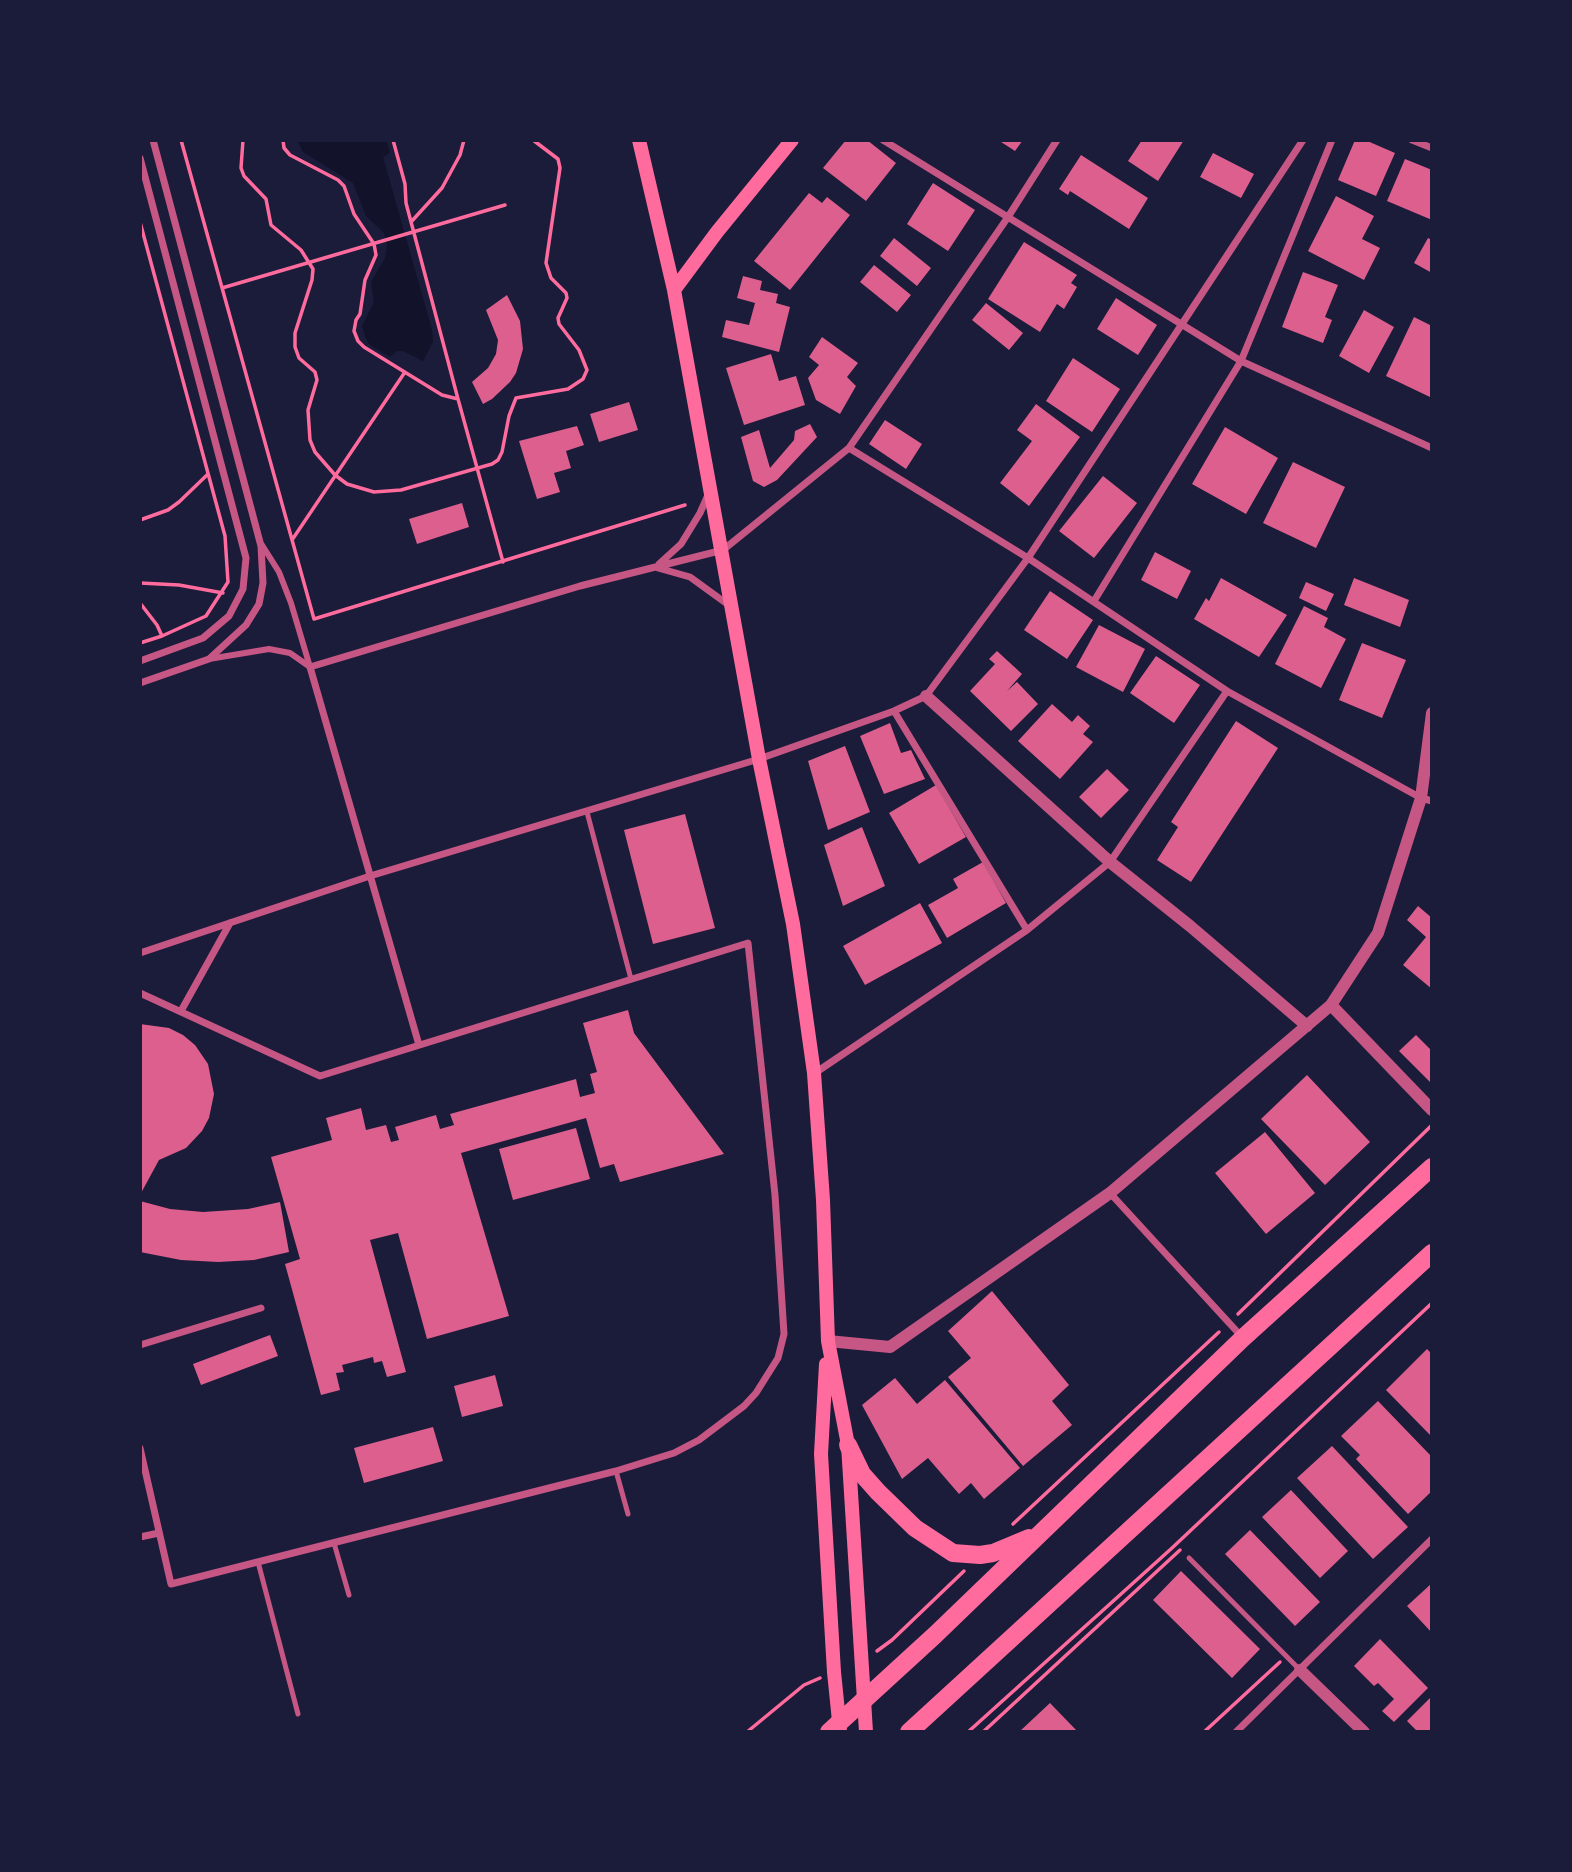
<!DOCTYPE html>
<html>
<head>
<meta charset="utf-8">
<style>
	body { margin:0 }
	#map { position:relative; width:1572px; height:1872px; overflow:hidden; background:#1b1b3a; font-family:Quicksand,sans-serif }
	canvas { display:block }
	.frame { position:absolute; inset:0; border:142px solid #1b1b3a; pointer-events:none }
</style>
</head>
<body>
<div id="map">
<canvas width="1572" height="1872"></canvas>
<div class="frame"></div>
</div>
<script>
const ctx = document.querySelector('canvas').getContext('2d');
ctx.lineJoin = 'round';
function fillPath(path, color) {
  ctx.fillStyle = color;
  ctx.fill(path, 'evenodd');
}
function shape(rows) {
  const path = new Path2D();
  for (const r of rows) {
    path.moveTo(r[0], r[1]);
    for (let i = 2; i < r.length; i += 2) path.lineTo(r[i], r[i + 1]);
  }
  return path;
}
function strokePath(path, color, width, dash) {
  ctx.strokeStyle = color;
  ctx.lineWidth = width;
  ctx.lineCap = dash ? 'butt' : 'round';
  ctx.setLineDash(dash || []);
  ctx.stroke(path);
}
const water = shape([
	[297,140,386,140,390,153,383,157,432,330,433,342,423,361,403,351,397,351,390,357,370,345,366,339,362,326,374,302,371,282,385,258,387,245,384,233,366,216,353,183,303,152]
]);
const building = shape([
	[846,140,867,140,896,163,866,201,823,168],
	[998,140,1023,140,1015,151],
	[1142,140,1184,140,1158,181,1128,161],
	[1355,140,1365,140,1395,153,1376,196,1338,180],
	[1213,153,1254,174,1241,198,1200,177],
	[1081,155,1148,198,1129,229,1070,191,1068,195,1059,189],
	[1405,159,1432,170,1432,220,1387,201],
	[933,183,975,210,948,251,907,224],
	[809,193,822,203,827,197,850,215,790,290,754,261],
	[1336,196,1374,216,1362,239,1380,248,1364,280,1308,251],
	[894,238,931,268,917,286,880,256],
	[1428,238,1432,240,1432,273,1414,263],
	[1024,242,1077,275,1071,283,1077,287,1064,309,1057,304,1040,332,988,299],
	[874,265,911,295,897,312,860,282],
	[1303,272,1338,285,1325,317,1332,320,1323,343,1282,327],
	[743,276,762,281,760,290,778,294,776,303,790,307,779,352,722,337,726,320,749,325,755,303,737,298],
	[507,295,520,321,523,349,516,373,510,382,492,399,483,404,472,382,488,368,496,354,498,340,486,310],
	[1116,298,1157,325,1138,355,1097,329],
	[986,303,1023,333,1009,350,972,320],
	[1364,310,1394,327,1369,373,1339,356],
	[1414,317,1432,326,1432,398,1386,376],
	[822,337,858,363,847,377,856,386,840,414,816,400,808,378,819,365,809,357],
	[771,354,779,381,796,376,805,405,744,425,726,368],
	[1073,358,1120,389,1092,432,1046,401],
	[629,402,638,430,599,442,590,414],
	[1036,404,1080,437,1029,506,1000,483,1032,441,1017,430],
	[885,420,922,444,906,469,869,444],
	[810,424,817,437,777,480,764,487,753,481,741,437,759,430,770,468,794,440,795,431],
	[577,426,584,445,566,451,571,468,554,473,560,492,537,499,519,441],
	[1225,427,1278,458,1246,514,1192,484],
	[1293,462,1345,487,1316,548,1263,523],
	[1103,476,1137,503,1094,558,1059,531],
	[462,503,469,527,417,544,409,519],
	[1155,552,1191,571,1177,599,1141,580],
	[1221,578,1287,615,1259,657,1194,619,1206,598,1209,601],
	[1354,578,1409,600,1400,627,1344,605],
	[1306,582,1334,594,1326,611,1299,598],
	[1050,591,1093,620,1067,659,1024,630],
	[1304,606,1328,618,1324,627,1346,639,1321,688,1275,664],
	[1099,625,1145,649,1123,692,1076,667],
	[1362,643,1406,660,1382,718,1339,700],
	[997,651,1022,674,1007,691,1017,682,1038,704,1011,731,970,691,995,664,989,659],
	[1156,656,1200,685,1174,723,1130,693],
	[1052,704,1072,722,1078,715,1090,726,1083,734,1093,742,1060,779,1018,741],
	[1236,721,1278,748,1191,882,1157,860,1178,827,1171,822],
	[890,723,901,753,911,750,925,779,884,794,860,736],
	[845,746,870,812,828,830,808,761],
	[1107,769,1129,790,1101,818,1079,797],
	[936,785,966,837,919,864,889,813],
	[685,814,715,928,653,944,624,830],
	[862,827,885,886,843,906,824,845],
	[983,862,1006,903,947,938,928,905,958,888,953,879],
	[920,903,942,943,865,985,843,946],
	[1418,906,1432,918,1432,989,1403,965,1426,937,1407,920],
	[628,1010,634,1033,724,1154,620,1182,614,1164,600,1168,586,1118,461,1153,509,1316,427,1339,398,1233,370,1240,406,1372,387,1377,382,1361,374,1363,373,1357,342,1365,344,1372,336,1373,340,1390,321,1395,285,1264,300,1259,271,1157,332,1140,326,1118,361,1108,366,1130,386,1125,391,1142,399,1140,395,1127,436,1115,440,1129,454,1125,450,1114,576,1079,580,1097,595,1093,590,1074,597,1072,583,1023],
	[140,1024,169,1028,183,1035,195,1045,208,1064,214,1094,209,1118,202,1131,186,1148,159,1160,140,1195],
	[1416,1035,1432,1051,1432,1084,1399,1051],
	[1307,1075,1370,1142,1325,1185,1261,1119],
	[576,1128,590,1179,513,1200,499,1149],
	[1265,1132,1315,1193,1266,1234,1215,1173],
	[140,1201,170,1209,203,1212,248,1209,280,1202,289,1252,254,1260,218,1262,181,1260,140,1252],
	[992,1291,1069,1385,1052,1401,1072,1425,1023,1466,948,1377,971,1358,948,1331],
	[270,1335,278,1356,201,1385,193,1364],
	[1427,1349,1432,1354,1432,1437,1386,1390],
	[495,1375,503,1406,462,1417,454,1386],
	[895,1378,917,1404,945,1380,1020,1468,984,1499,971,1483,959,1494,928,1458,902,1479,862,1405],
	[1378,1401,1432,1457,1432,1491,1408,1514,1356,1459,1360,1455,1341,1436],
	[433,1427,443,1461,364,1483,354,1448],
	[1332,1446,1408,1527,1373,1559,1297,1478],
	[1291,1490,1348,1551,1320,1578,1262,1517],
	[1250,1530,1320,1602,1295,1626,1225,1554],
	[1181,1571,1260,1649,1232,1678,1153,1600],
	[1432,1583,1432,1633,1407,1606],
	[1380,1639,1428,1688,1394,1722,1382,1711,1394,1699,1378,1683,1374,1686,1354,1666],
	[1432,1696,1432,1732,1418,1732,1407,1721],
	[1050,1703,1078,1732,1019,1732]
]);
const path = shape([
	[181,140,314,619,685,505],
	[243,140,241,168,244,176,266,199,271,225,301,250,313,269,312,280,295,333,295,347,299,358,315,372,317,380,308,410,310,440,315,452,335,475,347,484,374,492,401,490,492,464,498,460,502,452,509,416,516,398,568,389,583,379,587,370,579,350,559,324,558,318,567,298,566,293,551,278,546,263,560,168,558,159,533,140],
	[283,140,284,148,290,155,338,180,344,186,354,214,374,244,376,255,365,280,360,314,356,320,354,331,358,341,364,347,442,395,458,399,406,203,405,184,393,140],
	[140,222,225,536,228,582,206,616,162,636,140,643],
	[411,222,442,188,460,155,464,140],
	[222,288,505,205],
	[458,399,503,562],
	[140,520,168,510,179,502,208,474],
	[292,540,405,372],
	[140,583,179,585,223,593],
	[140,603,157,625,162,636],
	[1238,1314,1432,1125],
	[1013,1524,1219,1332],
	[877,1651,892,1640,964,1571],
	[747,1732,804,1685,820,1678],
	[968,1732,1172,1548,1432,1303],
	[983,1732,1180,1550],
	[1204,1732,1280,1662]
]);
const service = shape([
	[587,812,631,979],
	[616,1471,628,1514],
	[334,1543,349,1595],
	[1189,1558,1300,1670],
	[258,1562,298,1714]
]);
const pedestrian = shape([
	[262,545,279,572,291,603,310,667],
	[209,659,269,649,290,653,310,667]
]);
const minor = shape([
	[883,140,1241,361,1432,448],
	[1412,140,1432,148],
	[140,158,246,558,243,589,229,616,203,638,140,661],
	[849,448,1028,558,1227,691,1421,798,1432,801],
	[659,564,681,544,700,513,708,495],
	[658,568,690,577,730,606],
	[1094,601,1241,361,1332,140],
	[140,683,209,659,246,625,259,604,263,583,261,546,153,140],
	[894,711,1027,930],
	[140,953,370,876,759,759,894,711,926,696,1028,558,1303,140],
	[140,993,320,1076,748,943,775,1195,784,1334,778,1358,756,1393,744,1406,699,1440,674,1453,616,1471,171,1584,140,1448],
	[181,1011,230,923],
	[419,1045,310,667,580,586,723,550,849,448,1008,217,1057,140],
	[815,1073,1027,930,1110,862,1227,691],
	[1110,1193,1242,1337],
	[140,1345,261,1308],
	[140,1537,159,1533],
	[1236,1732,1432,1539]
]);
const tertiary = shape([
	[926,696,1110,862,1190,926,1307,1026],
	[1331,1005,1432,1110],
	[828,1341,890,1347,1110,1193,1331,1005,1378,933,1421,798,1432,713],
	[1300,1670,1364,1732]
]);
const secondary = shape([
	[639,140,674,290,759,759,793,924,814,1073,823,1200,828,1341,848,1445,866,1732],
	[674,290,717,232,792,140],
	[826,1364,821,1454,834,1672,840,1731]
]);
const primary = shape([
	[848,1445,862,1474,878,1492,915,1528,953,1553,980,1555,993,1553,1029,1538],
	[829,1732,935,1635,1243,1338,1432,1167],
	[909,1732,1432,1253]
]);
fillPath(water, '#12122b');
fillPath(building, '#dd5f8e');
strokePath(path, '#ff6b9d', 3.5);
strokePath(service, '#c65784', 5);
strokePath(pedestrian, '#c65784', 6);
strokePath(minor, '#c65784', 7);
strokePath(tertiary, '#c65784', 12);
strokePath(secondary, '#ff6b9d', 14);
strokePath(primary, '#ff6b9d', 18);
</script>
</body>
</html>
